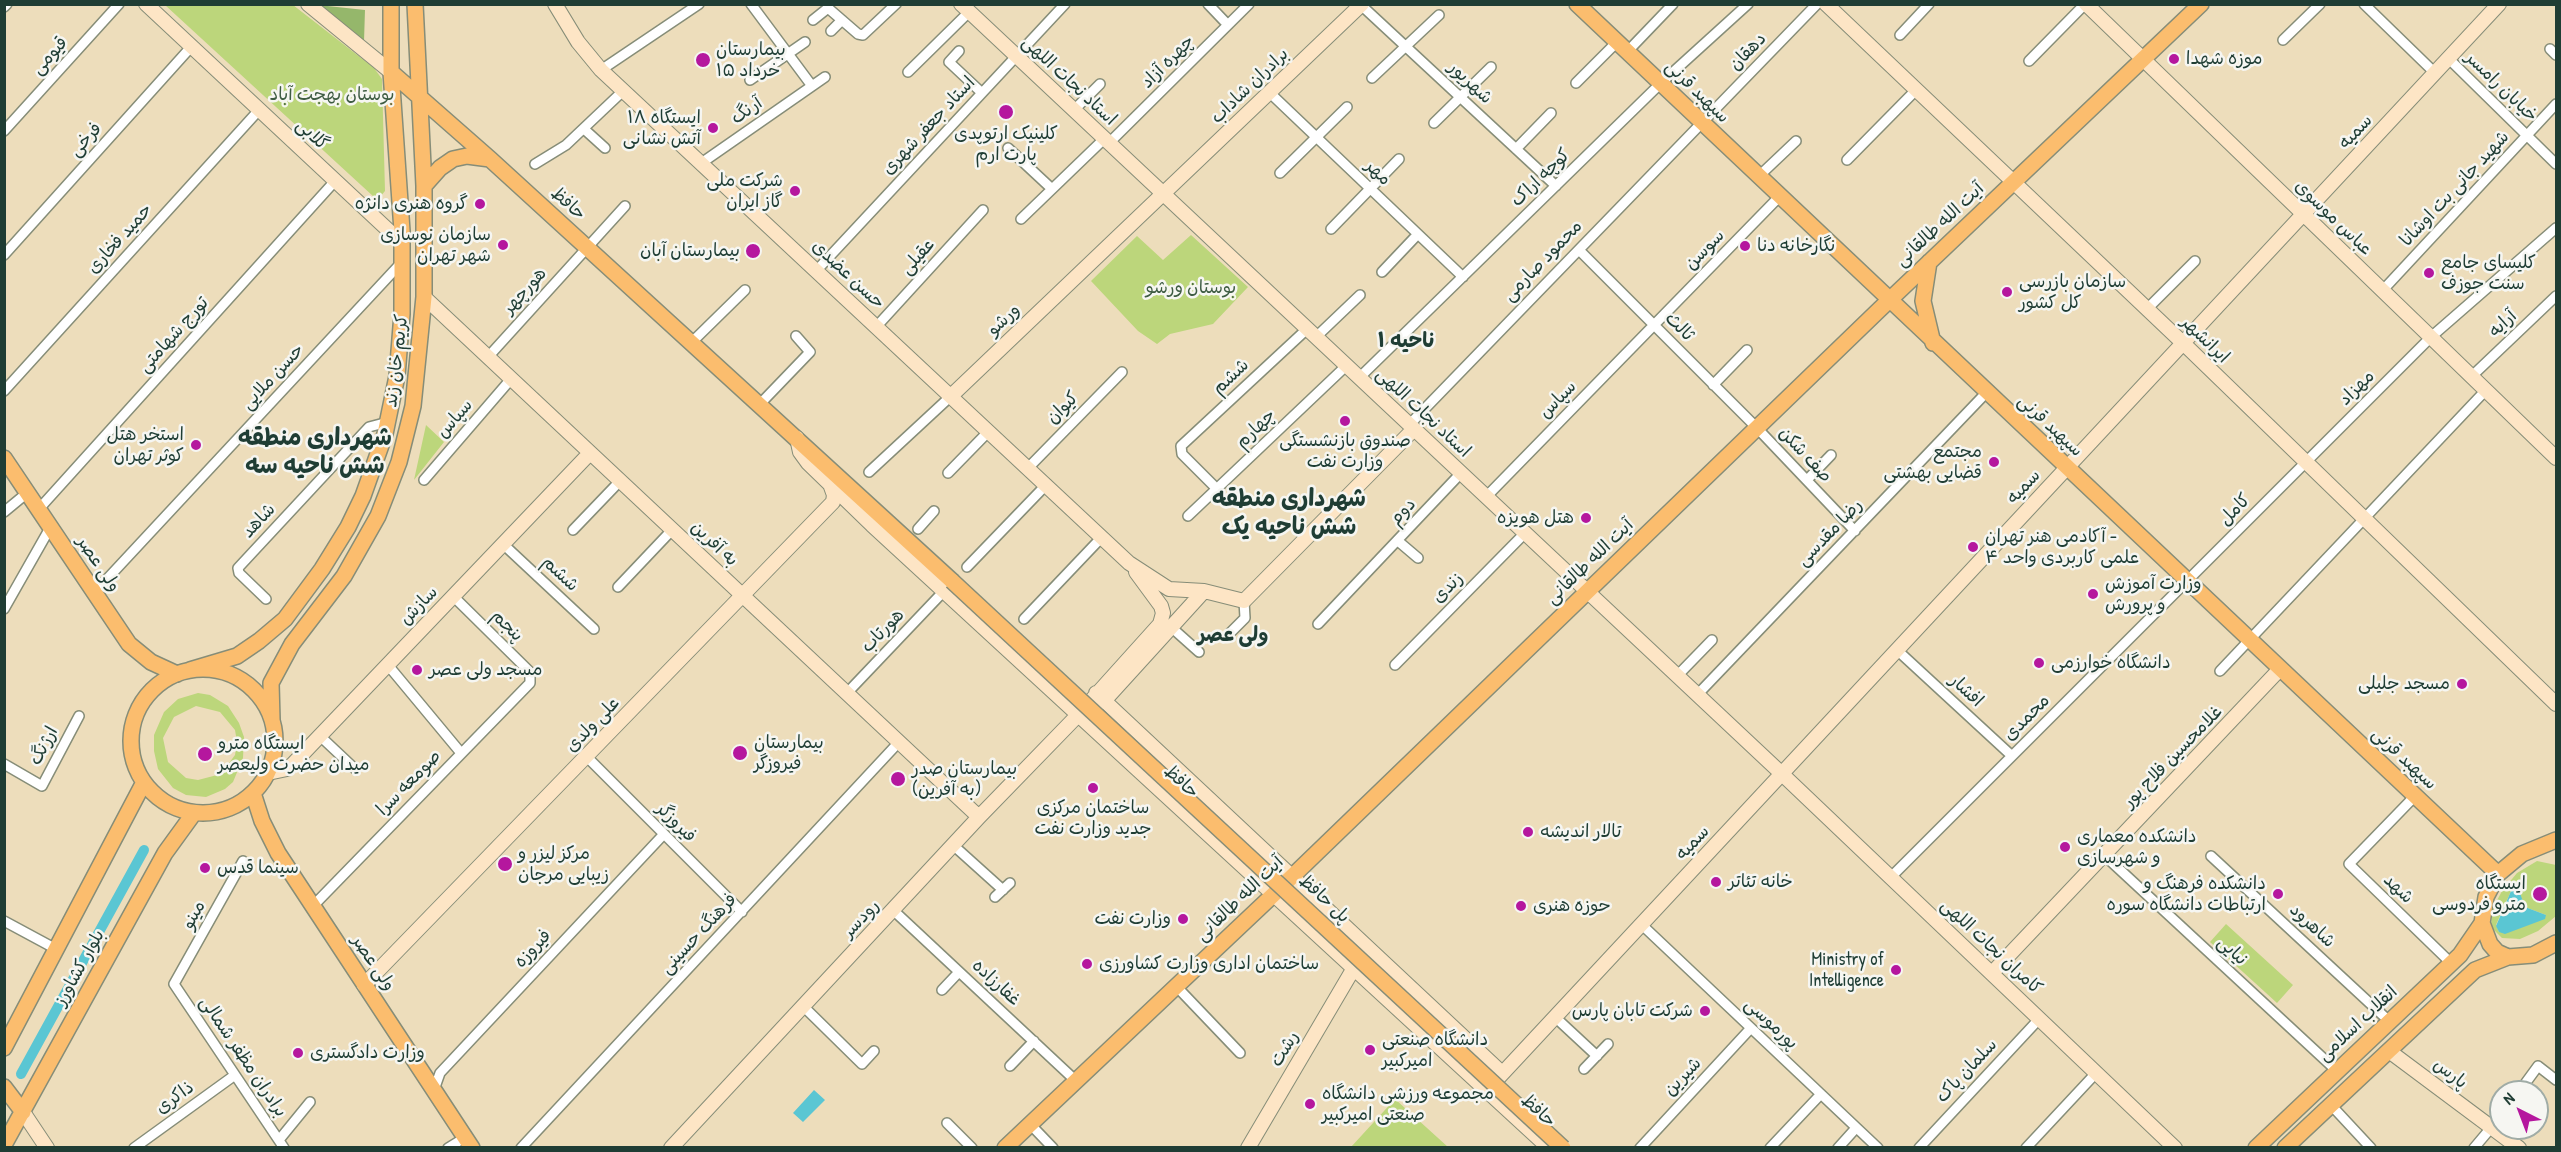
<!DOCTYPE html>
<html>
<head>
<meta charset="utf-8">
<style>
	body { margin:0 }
	#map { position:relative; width:2561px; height:1152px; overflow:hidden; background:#edddbb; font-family:"Patrick Hand",sans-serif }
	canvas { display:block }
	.frame { position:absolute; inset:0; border:6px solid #1f3d34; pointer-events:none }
	.north { position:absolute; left:2489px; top:1080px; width:60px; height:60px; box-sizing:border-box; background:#f6f6f2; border:2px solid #a0aca6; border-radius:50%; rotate:318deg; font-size:16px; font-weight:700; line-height:24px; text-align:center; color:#1f3d34 }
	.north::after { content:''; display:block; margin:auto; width:21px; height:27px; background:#b5179e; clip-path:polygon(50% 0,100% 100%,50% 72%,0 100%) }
</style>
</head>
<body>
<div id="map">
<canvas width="2561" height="1152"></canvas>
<div class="frame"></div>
<div class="north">N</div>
</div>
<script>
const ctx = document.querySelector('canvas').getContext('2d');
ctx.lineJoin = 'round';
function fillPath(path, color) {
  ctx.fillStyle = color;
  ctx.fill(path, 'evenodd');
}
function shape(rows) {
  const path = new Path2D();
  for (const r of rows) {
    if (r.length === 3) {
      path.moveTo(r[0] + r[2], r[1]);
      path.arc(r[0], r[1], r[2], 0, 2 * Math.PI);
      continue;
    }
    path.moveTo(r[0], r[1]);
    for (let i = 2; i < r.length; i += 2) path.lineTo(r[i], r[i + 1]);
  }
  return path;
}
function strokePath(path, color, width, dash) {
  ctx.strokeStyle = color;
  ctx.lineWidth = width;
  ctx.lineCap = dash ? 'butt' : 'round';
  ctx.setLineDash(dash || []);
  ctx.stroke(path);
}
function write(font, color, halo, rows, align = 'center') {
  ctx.font = font + ' "Patrick Hand","Playpen Sans Arabic",sans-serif';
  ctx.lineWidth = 5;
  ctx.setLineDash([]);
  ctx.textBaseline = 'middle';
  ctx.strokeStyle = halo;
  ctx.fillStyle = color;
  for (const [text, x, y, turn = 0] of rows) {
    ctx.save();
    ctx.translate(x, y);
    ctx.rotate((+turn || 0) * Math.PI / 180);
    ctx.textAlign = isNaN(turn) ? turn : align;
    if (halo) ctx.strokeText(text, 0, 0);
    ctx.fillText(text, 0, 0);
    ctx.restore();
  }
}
const green = shape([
	[165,5,293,5,374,68,382,79,385,191,380,197,374,197],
	[1191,235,1248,287,1213,324,1170,334,1157,344,1138,331,1091,281,1137,236,1163,260],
	[426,425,444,442,414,480],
	[198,693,210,695,228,706,239,723,244,737,243,758,233,782,225,789,206,797,186,795,173,788,158,769,154,751,154,735,164,712,178,699],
	[196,706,220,712,235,730,237,742,235,755,221,774,198,780,186,778,168,762,163,738,174,717],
	[2537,861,2556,865,2556,916,2538,931,2520,939,2502,938,2491,927,2492,910,2502,891,2517,873],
	[2514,884,2525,907,2546,915,2499,932,2496,925],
	[2226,924,2293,985,2277,1003,2210,942],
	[1395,1099,1448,1147,1351,1147]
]);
const forest = shape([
	[318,5,365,10,364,41]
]);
const water = shape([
	[2514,884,2517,885,2525,907,2546,915,2545,919,2505,934,2499,932,2496,926],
	[814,1090,825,1100,803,1122,793,1113]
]);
const canal = shape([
	[21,1074,144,850]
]);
const street = shape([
	[751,4,812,86],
	[1208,4,1228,25],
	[2364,4,2435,73],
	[1361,5,1556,186],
	[4,7,7,4],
	[813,20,828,8,858,34,863,35,896,4],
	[831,31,842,20],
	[1900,35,1929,4],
	[2283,40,2320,4],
	[2550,49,2556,55],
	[959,51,949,62,982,93],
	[1627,52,1673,4],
	[2449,59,2556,164],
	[2029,61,2085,4],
	[601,70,699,4],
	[908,72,969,12],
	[1372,78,1439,15],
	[750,80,805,42],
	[1576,83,1617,42],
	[1270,93,1463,277],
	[1074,110,1100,84],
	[1434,123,1491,67],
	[584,129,605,148],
	[4,131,119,4],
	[1109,143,1249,4],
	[1008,148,1052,189],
	[1516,149,1551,113],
	[1847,160,1916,90],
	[535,164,566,145,623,91],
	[700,164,825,77],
	[1280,173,1347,107],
	[1758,177,1796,141],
	[1021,219,1104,139],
	[1331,229,1399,159],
	[1579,250,1757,428,1855,531],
	[4,255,191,47],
	[817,270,1065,4],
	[1382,272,1418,234],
	[2383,290,2556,104],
	[2147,309,2195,261],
	[877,326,983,210],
	[1316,337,1360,295],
	[692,342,745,290],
	[488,357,625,206],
	[2472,376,2556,296],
	[1359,378,1661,83,1748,4],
	[1713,385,1747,350],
	[4,391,259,110],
	[760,404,810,352,796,336],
	[1409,425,1817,4],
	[1029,467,1122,372],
	[869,472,951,396],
	[948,473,989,431],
	[424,480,511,379],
	[1807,480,1831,455],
	[1217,489,1182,454,1181,446,1307,329],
	[1486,497,1779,197],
	[38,510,335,181],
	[4,512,27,493],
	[1188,516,1346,366],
	[918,529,934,511],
	[573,530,620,481],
	[1398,541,1418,558],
	[503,544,594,629],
	[967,567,1047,484],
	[618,587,672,530],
	[94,593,402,262],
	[266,599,239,573,238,568,369,427,388,422],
	[4,609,50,528],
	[1024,619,1102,537],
	[1318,624,1461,473],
	[1171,627,1199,652],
	[1230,633,1245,618,1244,601],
	[1897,650,2012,756],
	[387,664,461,753],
	[1395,665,1525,533],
	[2220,671,2486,390],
	[1677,676,1712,640],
	[847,693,944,591],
	[1697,695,1986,393],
	[320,736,355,769],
	[587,757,742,912],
	[4,764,42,786,79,716],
	[2415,796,2349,864,2451,963],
	[953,845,1003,890],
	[2104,855,2337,1071],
	[2211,856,2389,1021],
	[243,861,174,984,284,1148],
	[1891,877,2431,337,2556,228],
	[995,897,1010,883],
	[312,907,530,683,530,672,453,596],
	[893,910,1076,1081],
	[4,921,56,949],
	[1641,924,1878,1148],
	[1176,986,1240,1053],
	[942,990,959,972],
	[804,1007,862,1064,874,1051],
	[1555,1017,1597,1056],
	[1010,1066,1034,1041],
	[1584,1069,1608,1044],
	[434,1090,440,1073,664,834],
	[2519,1092,2538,1066,2556,1080],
	[2331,1105,2371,1148],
	[947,1123,972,1148],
	[1030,1124,1053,1148],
	[279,1140,310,1102],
	[134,1148,235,1075],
	[448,1148,461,1140,466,1140],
	[521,1148,899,742],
	[1640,1148,1751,1028],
	[1770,1148,1821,1094],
	[1838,1148,1856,1128],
	[1919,1148,2040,1018],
	[2026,1148,2097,1072],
	[2474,1148,2501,1116]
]);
const secondary = shape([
	[146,4,402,243],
	[308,4,391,72],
	[555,4,578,42,601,70,1129,563,1169,589,1204,591,1244,601,1414,429],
	[961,4,1782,774,2175,1148],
	[1826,4,2183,343,2556,704],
	[2086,4,2556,458],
	[424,297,979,817],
	[951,396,1362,4],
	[797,438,800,452,808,463,872,525,1549,1148],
	[1096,693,1502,1073],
	[1097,704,1104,701,1204,591],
	[268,773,287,769,292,765,590,453],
	[1992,973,2280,669],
	[364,985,833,502,834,495,830,484],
	[2389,1051,2519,1148],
	[1487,1090,2499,4],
	[23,1112,47,1148],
	[671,1148,979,817,1079,714,1160,624,1163,613,1161,606,1136,572],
	[1248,1148,1358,961]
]);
const primary = shape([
	[1577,4,2498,874],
	[391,72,490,159,952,581],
	[424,186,440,168,453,159,467,156,490,159],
	[1929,262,1923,301,1933,343],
	[4,458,129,644,151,662,177,674],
	[203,741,72],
	[190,670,237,656,259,641,285,619,322,569,348,527,363,496,385,434,397,376,402,314,402,231,391,72,391,4],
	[272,720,271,683,292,644,344,576,378,516,399,462,413,406,424,297,424,186,415,4],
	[253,793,262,821,278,853,472,1148],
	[2556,840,2522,854,2498,874,2486,897,2482,923,2490,944,2497,952,2508,957,2533,955,2556,943],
	[4,1048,143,784],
	[4,1087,23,1112],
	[4,1145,165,853,194,813],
	[1005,1148,1273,895,1880,309,2201,4],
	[2256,1148,2460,955,2482,923],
	[2285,1148,2475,970,2508,957]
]);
const primaryBridge = shape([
	[952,581,1563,1148]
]);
const markers = [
	[2174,59,6,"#b5179e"],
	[703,60,8,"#b5179e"],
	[1006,112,8,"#b5179e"],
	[713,128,6,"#b5179e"],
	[795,191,6,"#b5179e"],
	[480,204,6,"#b5179e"],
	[503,245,6,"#b5179e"],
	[1745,246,6,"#b5179e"],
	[753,251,8,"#b5179e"],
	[2429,273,6,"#b5179e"],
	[2007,292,6,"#b5179e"],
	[1345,421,6,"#b5179e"],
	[196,445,6,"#b5179e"],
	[1994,462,6,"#b5179e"],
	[1586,518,6,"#b5179e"],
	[1973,547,6,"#b5179e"],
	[2093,594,6,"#b5179e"],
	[2039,663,6,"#b5179e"],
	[417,670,6,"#b5179e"],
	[2462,684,6,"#b5179e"],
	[740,753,8,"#b5179e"],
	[205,754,8,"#b5179e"],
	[898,779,8,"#b5179e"],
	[1093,788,6,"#b5179e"],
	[1528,832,6,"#b5179e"],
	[2065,847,6,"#b5179e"],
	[505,864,8,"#b5179e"],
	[205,868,6,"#b5179e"],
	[1716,882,6,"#b5179e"],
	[2278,894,6,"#b5179e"],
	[2540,894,8,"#b5179e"],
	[1521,906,6,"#b5179e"],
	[1183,919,6,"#b5179e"],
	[1087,964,6,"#b5179e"],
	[1896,970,6,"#b5179e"],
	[1705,1011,6,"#b5179e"],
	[1370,1050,6,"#b5179e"],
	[298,1053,6,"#b5179e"],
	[1310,1104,6,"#b5179e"]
];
const poiNames = [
	["بیمارستان",716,50],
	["۱۵ خرداد",716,71],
	["موزه شهدا",2186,59],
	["ایستگاه ۱۸",701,118,"right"],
	["آتش نشانی",701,139,"right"],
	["کلینیک ارتوپدی",1006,134,"center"],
	["پارت ارم",1006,155,"center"],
	["شرکت ملی",783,181,"right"],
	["گاز ایران",783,202,"right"],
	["گروه هنری دانژه",468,204,"right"],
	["سازمان نوسازی",491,235,"right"],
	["شهر تهران",491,256,"right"],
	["نگارخانه دنا",1757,246],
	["بیمارستان آبان",740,251,"right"],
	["کلیسای جامع",2441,263],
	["سنت جوزف",2441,284],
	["سازمان بازرسی",2019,282],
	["کل کشور",2019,303],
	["استخر هتل",184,435,"right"],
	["کوثر تهران",184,456,"right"],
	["صندوق بازنشستگی",1345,441,"center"],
	["وزارت نفت",1345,462,"center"],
	["مجتمع",1982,452,"right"],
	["قضایی بهشتی",1982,473,"right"],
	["هتل هویزه",1574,518,"right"],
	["آکادمی هنر تهران -",1985,537],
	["علمی کاربردی واحد ۴",1985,558],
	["وزارت آموزش",2105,584],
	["و پرورش",2105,605],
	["دانشگاه خوارزمی",2051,663],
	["مسجد ولی عصر",429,670],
	["مسجد جلیلی",2450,684,"right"],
	["بیمارستان",754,743],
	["فیروزگر",754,764],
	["ایستگاه مترو",218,744],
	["میدان حضرت ولیعصر",218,765],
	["بیمارستان صدر",912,769],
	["(به آفرین)",912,790],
	["ساختمان مرکزی",1093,808,"center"],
	["جدید وزارت نفت",1093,829,"center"],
	["تالار اندیشه",1540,832],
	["دانشکده معماری",2077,837],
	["و شهرسازی",2077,858],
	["مرکز لیزر و",518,854],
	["زیبایی مرجان",518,875],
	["سینما قدس",217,868],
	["خانه تئاتر",1728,882],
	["دانشکده فرهنگ و",2266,884,"right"],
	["ارتباطات دانشگاه سوره",2266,905,"right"],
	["ایستگاه",2526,884,"right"],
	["مترو فردوسی",2526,905,"right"],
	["حوزه هنری",1533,906],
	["وزارت نفت",1171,919,"right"],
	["Ministry of",1884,960,"right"],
	["Intelligence",1884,981,"right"],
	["ساختمان اداری وزارت کشاورزی",1099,964],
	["شرکت تابان پارس",1693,1011,"right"],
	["دانشگاه صنعتی",1382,1040],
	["امیرکبیر",1382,1061],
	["وزارت دادگستری",310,1053],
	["مجموعه ورزشی دانشگاه",1322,1094],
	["صنعتی امیرکبیر",1322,1115]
];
const streetNames = [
	["دهقان",1748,52,-46],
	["قیومی",50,56,-48],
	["چهره آزاد",1168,62,-45],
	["استاد نجات اللهی",1069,81,43],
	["شهریور",1470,83,43],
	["برادران شاداب",1250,86,-44],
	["خیابان رامسر",2501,87,44],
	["سپهبد قرنی",1697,92,44],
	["آرنگ",747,111,-35],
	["استاد جعفر شهری",929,126,-47],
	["سمیه",2356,132,-47],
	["گلابی",312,135,43],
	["فرخی",86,140,-48],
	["مهر",1378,173,44],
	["کوچه اراک",1541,178,-44],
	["شهید جانی بت اوشانا",2455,189,-47],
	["حافظ",568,204,42],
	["عباس موسوی",2333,218,44],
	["آیت الله طالقانی",1940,225,-43],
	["حمید فخاری",120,239,-48],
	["سوسن",1705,250,-46],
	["عقیلی",918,257,-48],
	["محمود صارمی",1543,261,-46],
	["حسن عضدی",848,275,43],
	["هورچهر",525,291,-48],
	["ورشو",1004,320,-43],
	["آرایه",2503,324,-43],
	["ثالث",1679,327,45],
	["تورج شهامتی",174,335,-48],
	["ایرانشهر",2205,340,44],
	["کریم خان زند",397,361,-83],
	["حسن ملایی",273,377,-47],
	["ششم",1231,377,-43],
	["مهزاد",2357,388,-45],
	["سپاس",1558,400,-46],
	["کیوان",1063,408,-45],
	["استاد نجات اللهی",1423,413,43],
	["سپاس",455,419,-49],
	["سپهبد قرنی",2050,426,43],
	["چهارم",1256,429,-44],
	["صف شکن",1805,455,47],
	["سمیه",2024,487,-47],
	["کامل",2235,510,-45],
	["دوم",1403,512,-47],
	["شاهد",259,521,-47],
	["رضا مقدسی",1830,533,-46],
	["به آفرین",714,544,43],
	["آیت الله طالقانی",1590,562,-44],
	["ولی عصر",98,564,56],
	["ششم",560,574,43],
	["زندی",1448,588,-45],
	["سازش",419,606,-46],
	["پنجم",507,626,45],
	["هورتاب",883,631,-46],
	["افشار",1966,691,43],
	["محمدی",2027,718,-45],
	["علی ولدی",593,725,-46],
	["ارژنگ",44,746,-62],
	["غلامحسین فلاح‌ پور",2173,757,-46],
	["سپهبد قرنی",2404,759,43],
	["حافظ",1181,782,43],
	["صومعه سرا",409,783,-46],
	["فیروزگر",676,823,45],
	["سمیه",1693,843,-47],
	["شهد",2398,889,44],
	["آیت الله طالقانی",1240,899,-44],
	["پل حافظ",1324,899,43],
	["مینو",194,915,-61],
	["رودسر",861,919,-47],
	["شاهرود",2312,926,43],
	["فرهنگ حسینی",699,934,-47],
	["کامران نجات اللهی",1991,947,43],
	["فیروزه",533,949,-47],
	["نیایی",2232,951,43],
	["ولی عصر",373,963,56],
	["بلوار کشاورز",80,968,-61],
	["غفارزاده",996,983,43],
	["پورموسی",1771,1024,43],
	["انقلاب اسلامی",2358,1024,-43],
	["رشت",1285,1049,-59],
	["برادران مظفر شمالی",243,1057,56],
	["سلمان پاک",1967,1071,-47],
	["پارس",2450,1074,37],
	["شیرین",1683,1077,-47],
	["ذاکری",175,1098,-36],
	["حافظ",1538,1111,43]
];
const parkNames = [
	["بوستان بهجت آباد",332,95],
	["بوستان ورشو",1191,288]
];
const neighbourhoodNames = [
	["ولی عصر",1233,636]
];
const quarterNames = [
	["ناحیه ۱",1406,341]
];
const districtNames = [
	["شهرداری منطقه",315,439],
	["شش ناحیه سه",315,467],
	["شهرداری منطقه",1289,500],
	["شش ناحیه یک",1289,528]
];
fillPath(green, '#bcd67b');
fillPath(forest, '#95b76b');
fillPath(water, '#5ac6d3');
strokePath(canal, '#5ac6d3', 10);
strokePath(street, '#868d78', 12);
strokePath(secondary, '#868d78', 16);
strokePath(primary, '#868d78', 18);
strokePath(street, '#fff', 9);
strokePath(secondary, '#fde5c5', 14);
strokePath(primary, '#fbbd6e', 15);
strokePath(primaryBridge, '#868d78', 18, []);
strokePath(primaryBridge, '#fbbd6e', 15);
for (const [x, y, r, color] of markers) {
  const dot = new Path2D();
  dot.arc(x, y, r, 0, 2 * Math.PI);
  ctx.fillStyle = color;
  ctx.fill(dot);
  strokePath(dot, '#f6f6f2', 2);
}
write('18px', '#1f3d34', '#f6f6f2', poiNames, 'left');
write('18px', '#1f3d34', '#f6f6f2', streetNames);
write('18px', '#3e5c42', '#f6f6f2', parkNames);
write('bold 20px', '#1f3d34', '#f6f6f2', neighbourhoodNames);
write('bold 21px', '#1f3d34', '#f6f6f2', quarterNames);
write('bold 24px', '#1f3d34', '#f6f6f2', districtNames);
</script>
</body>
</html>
